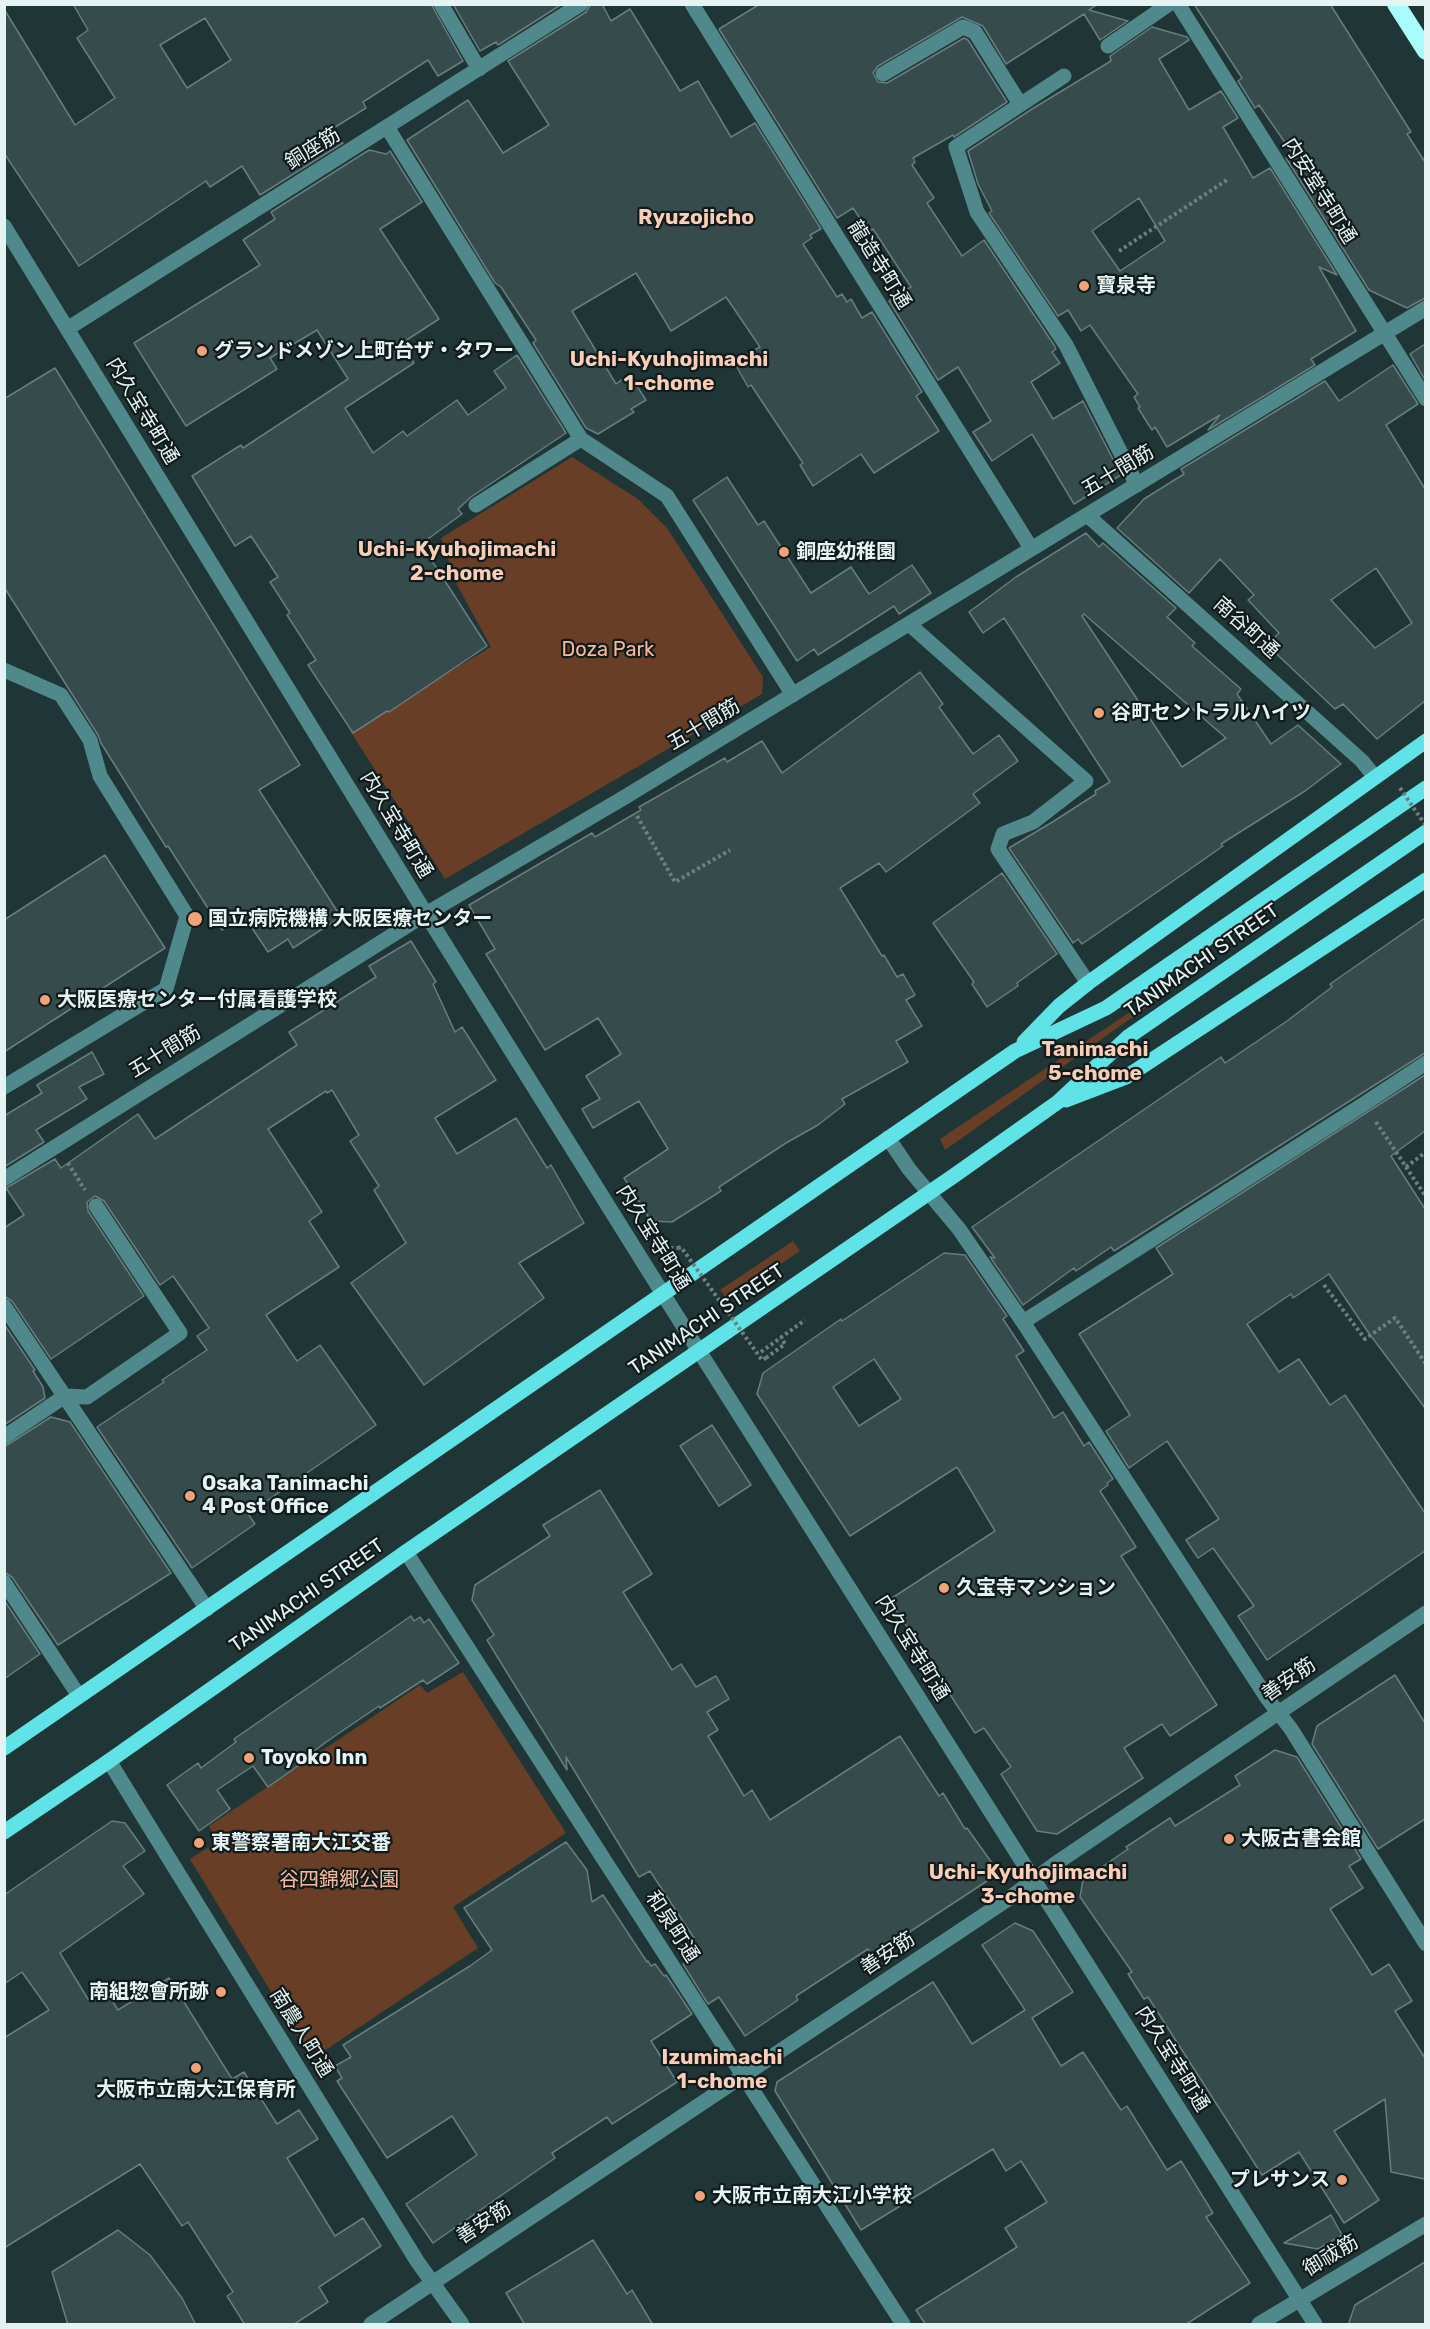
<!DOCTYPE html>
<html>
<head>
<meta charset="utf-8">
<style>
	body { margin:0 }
	#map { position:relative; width:1430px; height:2329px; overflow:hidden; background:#203535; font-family:Rubik,sans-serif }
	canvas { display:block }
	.frame { position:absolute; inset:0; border:6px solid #e6f3f3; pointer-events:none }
</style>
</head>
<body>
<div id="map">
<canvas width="1430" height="2329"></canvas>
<div class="frame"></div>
</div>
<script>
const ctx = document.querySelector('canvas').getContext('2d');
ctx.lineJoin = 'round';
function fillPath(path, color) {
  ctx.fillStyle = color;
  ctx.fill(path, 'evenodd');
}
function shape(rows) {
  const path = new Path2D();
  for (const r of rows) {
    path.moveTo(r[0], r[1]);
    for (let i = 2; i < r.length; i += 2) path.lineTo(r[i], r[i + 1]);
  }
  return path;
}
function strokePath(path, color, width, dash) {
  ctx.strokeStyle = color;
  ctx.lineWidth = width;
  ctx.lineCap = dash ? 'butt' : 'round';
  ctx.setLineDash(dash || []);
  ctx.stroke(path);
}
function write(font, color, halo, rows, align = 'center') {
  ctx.font = font + ' Rubik,"Noto Sans JP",sans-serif';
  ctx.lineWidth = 4.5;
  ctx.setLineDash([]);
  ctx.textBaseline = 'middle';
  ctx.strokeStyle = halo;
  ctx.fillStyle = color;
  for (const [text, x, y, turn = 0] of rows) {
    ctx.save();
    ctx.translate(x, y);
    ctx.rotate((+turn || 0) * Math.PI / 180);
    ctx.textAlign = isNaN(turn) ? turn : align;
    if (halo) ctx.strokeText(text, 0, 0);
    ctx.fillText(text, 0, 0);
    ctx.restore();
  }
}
const green = shape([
	[572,457,638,499,667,528,763,677,762,694,445,879,350,731,491,647,457,585,441,538],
	[1166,988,1168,992,945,1150,940,1139],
	[793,1241,800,1251,728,1300,720,1290],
	[463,1672,566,1833,453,1907,478,1948,312,2059,190,1859,217,1842,209,1826,420,1685,427,1693]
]);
const building = shape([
	[73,4,431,4,463,61,438,76,428,60,363,102,366,108,319,137,343,143,260,195,242,166,210,187,206,181,79,266,4,153,4,9,75,125,115,98,77,38,88,30,73,4],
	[205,18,231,60,187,88,160,45,205,18],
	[453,4,562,4,498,45,496,42,480,51,453,4],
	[591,4,602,4,611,21,630,9,680,91,698,81,731,137,755,123,821,229,810,235,812,238,803,244,837,297,842,294,847,302,851,299,862,318,872,312,922,392,916,396,939,431,874,473,861,454,813,486,800,465,803,463,751,385,748,387,734,362,760,347,726,297,671,331,636,273,572,311,616,384,629,374,646,400,631,409,634,412,598,434,586,428,533,343,536,340,501,287,495,283,407,140,468,100,503,153,549,125,508,61,586,12,591,4],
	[760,4,1098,4,1089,10,1128,21,1100,40,1084,14,1006,64,983,26,962,17,878,66,873,73,878,82,887,83,964,38,968,40,1007,102,954,137,953,135,913,158,915,162,912,165,934,198,927,203,962,256,984,240,1054,345,1056,349,1052,352,1060,363,1031,382,1053,419,1083,401,1121,475,1074,504,1032,434,992,461,973,432,991,421,958,367,938,380,889,301,911,287,873,229,871,231,865,222,863,223,853,208,837,218,719,29,760,4],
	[1194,4,1330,4,1411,132,1407,134,1425,162,1425,298,1407,308,1369,290,1286,158,1293,154,1259,105,1255,108,1238,81,1242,78,1194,4],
	[1152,27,1187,37,1189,40,1159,59,1189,110,1221,91,1238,118,1223,127,1253,178,1270,168,1337,275,1319,267,1356,331,1311,359,1315,365,1208,430,1220,415,1167,447,1155,427,1152,430,1138,408,1140,407,1134,397,1138,394,1090,325,1081,331,1068,310,1058,316,989,213,992,211,978,184,968,151,1032,109,1111,61,1110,56,1152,27],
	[1139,198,1165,241,1120,271,1092,231,1139,198],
	[369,150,386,154,390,151,422,202,380,229,439,319,402,343,414,363,345,408,373,453,403,431,407,436,457,400,468,415,506,388,494,371,517,355,566,433,471,497,458,509,462,514,421,544,487,646,389,712,387,711,353,733,308,665,316,660,287,615,290,613,270,582,278,577,251,536,235,546,192,476,241,445,243,448,348,379,317,330,270,358,277,369,186,426,134,343,260,265,243,240,275,219,271,212,369,150],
	[1425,344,1425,380,1410,354,1425,344],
	[1393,365,1418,404,1386,425,1425,489,1425,701,1377,739,1343,704,1335,709,1267,645,1279,633,1248,600,1254,595,1220,559,1189,593,1117,528,1144,499,1184,474,1181,469,1325,381,1339,401,1393,365],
	[1376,568,1412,623,1375,648,1331,600,1376,568],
	[55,368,300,765,259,790,341,917,293,948,288,939,268,952,244,916,222,930,168,846,166,847,101,743,98,735,4,587,4,399,55,368],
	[727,477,758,525,764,521,811,593,851,567,869,594,912,565,931,593,899,614,894,606,818,655,814,649,797,661,693,500,727,477],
	[1086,533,1099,547,1103,543,1176,608,1167,617,1195,643,1192,646,1241,689,1237,694,1271,744,1298,725,1341,764,1305,791,1221,844,1223,846,1186,872,1082,944,1078,939,1073,943,1009,848,1054,821,1096,794,1095,791,1110,782,1004,618,983,633,969,612,1016,577,1086,533],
	[1084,614,1226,738,1182,767,1082,616,1084,614],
	[920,672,943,704,939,707,973,754,999,735,1018,761,973,794,980,803,886,872,879,863,840,888,882,956,884,955,897,977,903,974,915,995,906,1000,922,1026,896,1041,908,1062,842,1099,845,1104,818,1125,786,1143,719,1187,721,1191,672,1222,651,1221,624,1178,668,1149,639,1101,593,1128,582,1109,600,1099,586,1076,621,1054,598,1018,545,1050,486,954,495,949,469,905,592,833,595,837,641,810,639,807,725,758,727,762,762,741,782,773,920,672],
	[105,855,165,948,4,1052,4,920,105,855],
	[1002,873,1057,954,1017,983,1018,986,987,1007,972,984,974,982,933,923,1002,873],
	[1425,918,1425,1053,1114,1251,1111,1247,1076,1271,1074,1268,1023,1305,990,1257,995,1258,972,1227,1221,1057,1225,1063,1287,1021,1332,987,1330,984,1425,918],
	[411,941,436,982,433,984,455,1032,462,1027,496,1080,435,1118,457,1154,516,1118,547,1168,551,1165,584,1223,519,1263,544,1298,424,1385,351,1283,406,1243,374,1190,379,1186,350,1141,359,1135,332,1090,327,1093,326,1091,268,1129,322,1212,309,1221,339,1267,266,1315,297,1361,320,1345,376,1425,248,1514,255,1524,192,1568,97,1427,164,1382,162,1380,207,1350,197,1336,209,1328,173,1276,160,1285,104,1201,95,1196,87,1202,88,1211,144,1296,51,1359,12,1301,4,1296,4,1228,24,1215,6,1188,55,1159,61,1168,138,1114,155,1139,297,1045,289,1032,376,977,369,966,411,941],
	[92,1052,104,1074,79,1087,87,1099,36,1130,44,1142,4,1167,4,1116,42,1093,37,1085,92,1052],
	[1425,1075,1425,1131,1391,1156,1425,1209,1425,1408,1368,1332,1329,1274,1293,1298,1291,1294,1247,1324,1279,1372,1299,1359,1330,1405,1345,1395,1425,1513,1425,1551,1267,1660,1238,1616,1254,1606,1213,1548,1198,1558,1186,1540,1219,1519,1167,1441,1129,1468,1106,1431,1130,1415,1079,1334,1173,1274,1156,1248,1425,1075],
	[944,1253,965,1255,1007,1316,1003,1319,1024,1351,1016,1356,1054,1418,1063,1412,1084,1446,1089,1442,1113,1479,1107,1483,1108,1485,1100,1491,1136,1547,1121,1556,1217,1705,1170,1736,1162,1724,1124,1748,1143,1778,1057,1834,1037,1831,1001,1774,1011,1767,984,1728,975,1733,940,1679,942,1678,889,1600,995,1531,957,1467,850,1536,757,1394,763,1373,841,1319,842,1321,944,1253],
	[874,1359,901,1399,859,1426,833,1387,874,1359],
	[4,1324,35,1370,33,1371,43,1387,45,1398,4,1425,4,1324],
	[51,1417,70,1422,171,1573,58,1645,12,1577,4,1572,4,1447,51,1417],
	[712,1425,751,1485,719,1506,680,1446,712,1425],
	[600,1490,652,1574,623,1592,672,1670,681,1664,696,1687,716,1676,729,1699,707,1712,718,1730,708,1736,744,1796,752,1790,770,1820,900,1736,939,1796,943,1793,965,1829,967,1828,992,1863,987,1881,873,1956,868,1949,796,1996,798,2000,745,2036,719,1997,708,2004,683,1964,690,1959,682,1946,694,1938,650,1871,639,1877,566,1757,567,1770,487,1640,494,1635,472,1600,475,1585,550,1536,543,1525,600,1490],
	[4,1600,40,1654,4,1679,4,1600],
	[411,1616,414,1621,420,1617,424,1623,429,1619,459,1663,427,1684,423,1680,380,1708,379,1706,326,1742,300,1762,302,1763,268,1787,253,1766,217,1790,230,1809,199,1831,167,1785,198,1763,201,1768,236,1742,234,1739,411,1616],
	[1395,1675,1425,1723,1425,1819,1378,1849,1312,1744,1317,1726,1395,1675],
	[1275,1750,1297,1757,1361,1859,1349,1866,1363,1888,1330,1909,1372,1975,1389,1964,1412,2001,1395,2011,1425,2058,1425,2179,1391,2172,1385,2099,1334,2131,1379,2200,1344,2223,1299,2152,1262,2175,1148,1997,1144,1999,1128,1974,1132,1972,1080,1897,1083,1880,1128,1849,1126,1847,1170,1818,1175,1826,1240,1785,1235,1776,1275,1750],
	[112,1821,125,1823,145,1851,123,1866,144,1894,60,1953,88,1999,105,1989,118,2010,169,1978,232,2079,244,2072,277,2124,299,2110,318,2139,287,2158,335,2236,363,2218,381,2246,319,2287,328,2302,293,2325,245,2325,227,2296,233,2292,188,2222,182,2226,140,2164,4,2248,4,2038,49,2010,22,1972,4,1984,4,1895,112,1821],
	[566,1842,587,1870,592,1902,603,1895,647,1962,648,1961,651,1966,655,1964,664,1976,666,1975,692,2014,651,2041,677,2082,612,2124,607,2117,552,2153,555,2158,433,2243,406,2204,477,2155,452,2116,387,2158,337,2081,342,2078,335,2066,351,2057,343,2045,470,1966,492,1950,464,1908,566,1842],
	[1015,1923,1033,1931,1073,1992,1032,2018,1061,2066,1083,2052,1121,2110,1127,2106,1167,2170,1181,2161,1213,2213,1206,2217,1250,2283,1185,2325,926,2325,916,2310,1017,2247,1005,2228,1047,2202,1021,2161,1006,2171,993,2149,861,2230,775,2091,777,2082,933,1982,972,2044,1025,2010,982,1945,1015,1923],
	[1331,2215,1342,2235,1318,2249,1284,2243,1331,2215],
	[118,2230,150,2255,182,2298,196,2325,68,2325,52,2272,118,2230],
	[593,2240,627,2294,632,2290,653,2325,525,2325,506,2293,593,2240],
	[1425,2262,1425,2325,1348,2325,1355,2305,1425,2262]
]);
const path = shape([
	[1119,251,1227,180],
	[637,816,675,882,730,850],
	[1376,1122,1426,1197],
	[68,1163,85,1190],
	[1406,1167,1426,1152],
	[659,1245,666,1248,678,1248],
	[1324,1285,1365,1339,1395,1318,1426,1364],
	[761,1352,805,1320],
	[766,1358,785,1344,781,1338]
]);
const minor = shape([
	[441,4,479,69],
	[692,4,1031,548],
	[1178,4,1426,399],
	[1108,46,1169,4],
	[883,74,963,27,975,32,1020,104],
	[1064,76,956,147,977,212,1066,345,1137,485],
	[387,127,581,439,667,496,793,695],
	[4,226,426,914,663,1294,1315,2324],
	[67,329,581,4],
	[476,505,581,439],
	[1087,515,1362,761,1374,776],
	[909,624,1086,781,1033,822,1003,834,998,849,1088,983],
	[4,670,61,695,90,740,100,776,187,916,166,989,4,1087],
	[888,1138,909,1169,959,1229,1023,1322,1267,1698,1291,1729,1426,1944],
	[4,1179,426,914,625,797,1426,308],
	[4,1306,207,1609],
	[1023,1322,1364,1104,1426,1063],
	[4,1437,65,1396,87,1397,180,1333,96,1206],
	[406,1552,903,2324],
	[4,1582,79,1696],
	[109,1761,417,2261,462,2324],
	[371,2324,1011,1897,1055,1864,1426,1613],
	[1259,2324,1426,2224]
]);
const major = shape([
	[1024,1042,1059,1006,1088,983,1426,741],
	[1066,1100,1126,1077,1426,880],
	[4,1748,1015,1051,1106,1008,1426,788],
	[4,1832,109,1761,406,1552,955,1175,1058,1102,1128,1037,1426,832]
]);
const highway = shape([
	[1396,4,1426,51]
]);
const pathBridge = shape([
	[1400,788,1426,826],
	[678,1248,681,1247,762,1360,766,1358]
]);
const markers = [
	[1084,286,6,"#f0a279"],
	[202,351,6,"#f0a279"],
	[784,552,6,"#f0a279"],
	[1099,713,6,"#f0a279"],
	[195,919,8,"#f0a279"],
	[45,1000,6,"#f0a279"],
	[190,1496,6,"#f0a279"],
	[944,1588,6,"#f0a279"],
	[249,1758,6,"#f0a279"],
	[1229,1839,6,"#f0a279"],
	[199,1843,6,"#f0a279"],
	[221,1992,6,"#f0a279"],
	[196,2068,6,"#f0a279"],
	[1342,2180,6,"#f0a279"],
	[700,2196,6,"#f0a279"]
];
const streetNames = [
	["銅座筋",313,149,-32],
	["内安堂寺町通",1319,191,58],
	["龍造寺町通",879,265,58],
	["内久宝寺町通",142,411,59],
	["五十間筋",1118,471,-31],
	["南谷町通",1246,628,42],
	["五十間筋",704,725,-31],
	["内久宝寺町通",396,825,59],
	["TANIMACHI STREET",1202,961,-35],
	["五十間筋",165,1052,-32],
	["内久宝寺町通",653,1238,58],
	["TANIMACHI STREET",707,1320,-34],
	["TANIMACHI STREET",307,1596,-35],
	["内久宝寺町通",912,1648,58],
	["善安筋",1289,1680,-35],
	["和泉町通",672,1927,57],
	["善安筋",888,1954,-34],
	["南農人町通",301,2033,58],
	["内久宝寺町通",1172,2059,58],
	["善安筋",484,2223,-33],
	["御祓筋",1331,2256,-31]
];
const poiNames = [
	["寶泉寺",1096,286],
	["グランドメゾン上町台ザ・タワー",214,351],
	["銅座幼稚園",796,552],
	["谷町セントラルハイツ",1111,713],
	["国立病院機構 大阪医療センター",208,919],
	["大阪医療センター付属看護学校",57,1000],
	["Osaka Tanimachi",202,1484],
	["4 Post Office",202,1507],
	["久宝寺マンション",956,1588],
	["Toyoko Inn",261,1758],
	["大阪古書会館",1241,1839],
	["東警察署南大江交番",211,1843],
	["南組惣會所跡",209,1992,"right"],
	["大阪市立南大江保育所",196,2090,"center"],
	["プレサンス",1330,2180,"right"],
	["大阪市立南大江小学校",712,2196]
];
const parkNames = [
	["Doza Park",608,650],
	["谷四錦郷公園",339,1880]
];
const neighbourhoodNames = [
	["Ryuzojicho",696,218],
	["Uchi-Kyuhojimachi",669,360],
	["1-chome",669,384],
	["Uchi-Kyuhojimachi",457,550],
	["2-chome",457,574],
	["Tanimachi",1095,1050],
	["5-chome",1095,1074],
	["Uchi-Kyuhojimachi",1028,1873],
	["3-chome",1028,1897],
	["Izumimachi",722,2058],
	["1-chome",722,2082]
];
fillPath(green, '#693e26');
fillPath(building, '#364c4c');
strokePath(building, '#677e7e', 1.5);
strokePath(path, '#6d7f7f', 4, [3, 3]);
strokePath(minor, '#50898b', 15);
strokePath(major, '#60e3e6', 15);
strokePath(highway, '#a9fcfe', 18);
strokePath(pathBridge, '#6d7f7f', 4, [3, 3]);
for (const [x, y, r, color] of markers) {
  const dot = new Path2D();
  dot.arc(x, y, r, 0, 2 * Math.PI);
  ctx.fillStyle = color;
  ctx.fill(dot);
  strokePath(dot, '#111a1a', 2);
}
write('20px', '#e6f3f3', '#111a1a', streetNames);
write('bold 20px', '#e6f3f3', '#111a1a', poiNames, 'left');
write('20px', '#f7ba99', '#111a1a', parkNames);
write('bold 21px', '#facdb6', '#111a1a', neighbourhoodNames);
</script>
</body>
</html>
